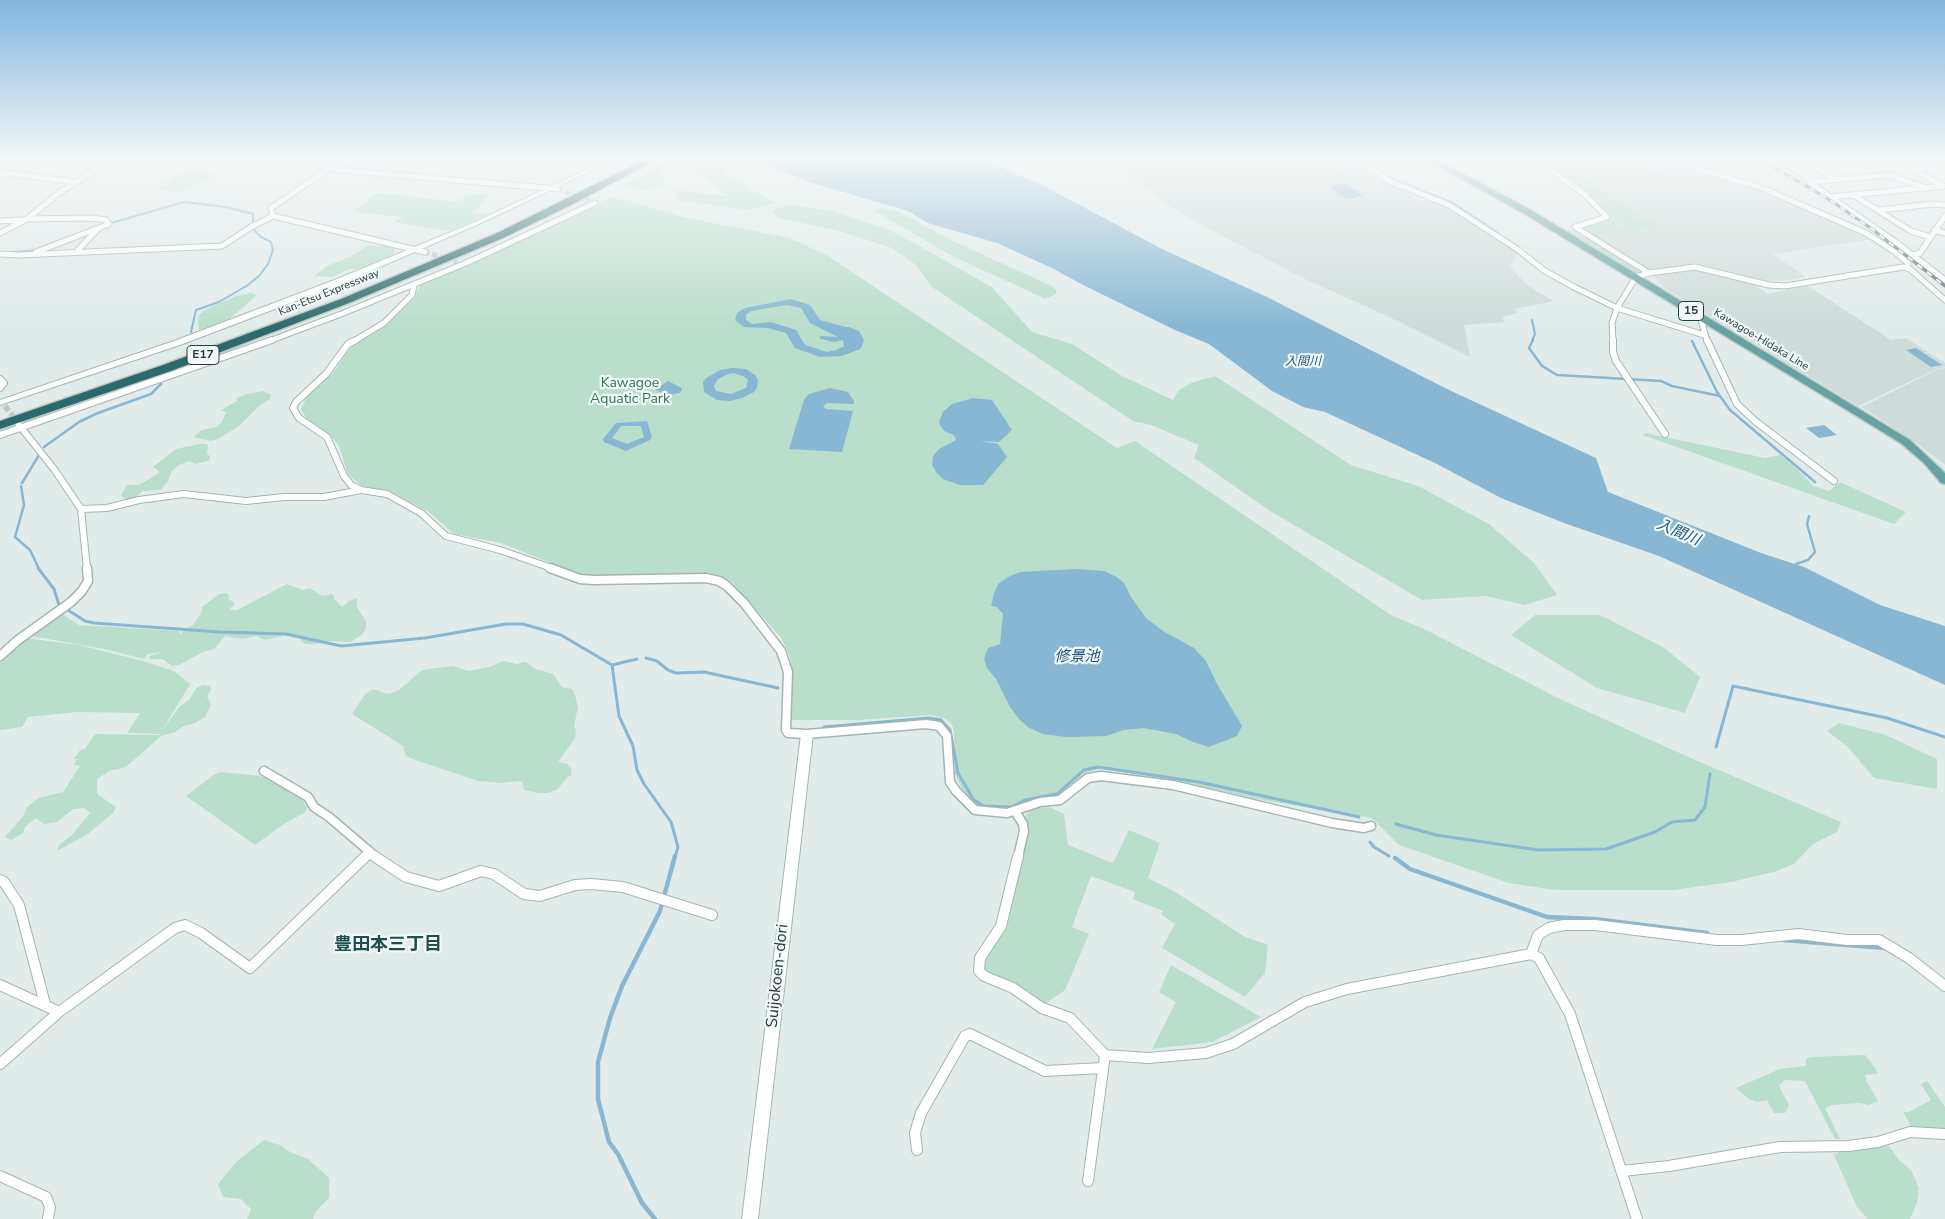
<!DOCTYPE html>
<html>
<head>
<meta charset="utf-8">
<style>
	body { margin:0 }
	canvas { display:block; background:#e1ecea }
</style>
</head>
<body>
<canvas width="1945" height="1219"></canvas>
<script>
const ctx = document.querySelector('canvas').getContext('2d');
ctx.lineJoin = 'round';
function fillPath(path, color) {
  ctx.fillStyle = color;
  ctx.fill(path, 'evenodd');
}
function shape(rows) {
  const path = new Path2D();
  for (const r of rows) {
    path.moveTo(r[0], r[1]);
    for (let i = 2; i < r.length; i += 2) path.lineTo(r[i], r[i + 1]);
  }
  return path;
}
function strokePath(path, color, width, dash) {
  ctx.strokeStyle = color;
  ctx.lineWidth = width;
  ctx.lineCap = dash ? 'butt' : 'round';
  ctx.setLineDash(dash || []);
  ctx.stroke(path);
}
function write(font, color, halo, rows, align = 'center') {
  ctx.font = font + ' "Nunito Sans","Noto Sans JP",sans-serif';
  ctx.lineWidth = 4.5;
  ctx.setLineDash([]);
  ctx.textBaseline = 'middle';
  ctx.strokeStyle = halo;
  ctx.fillStyle = color;
  for (const [text, x, y, turn = 0] of rows) {
    ctx.save();
    ctx.translate(x, y);
    ctx.rotate((+turn || 0) * Math.PI / 180);
    ctx.textAlign = isNaN(turn) ? turn : align;
    if (halo) ctx.strokeText(text, 0, 0);
    ctx.fillText(text, 0, 0);
    ctx.restore();
  }
}
const built = shape([
	[1122,158,1319,158,1335,171,1356,167,1399,188,1420,201,1430,199,1438,202,1518,253,1510,267,1527,285,1554,301,1514,309,1518,313,1502,317,1504,322,1464,325,1470,357,1387,316,1309,281,1211,230,1161,201,1164,200,1133,178],
	[1536,158,1633,158,1654,171,1685,166,1745,183,1852,228,1872,239,1773,254,1806,277,1788,280,1769,281,1695,263,1647,271,1579,227,1611,219,1587,194],
	[1688,270,1705,270,1750,282,1768,294,1807,286,1811,288,1891,340,1906,338,1945,363,1945,367,1934,370,1858,406,1666,289,1653,276],
	[1945,368,1945,465,1917,443,1862,407,1936,370]
]);
const green = shape([
	[529,158,550,158,564,160,558,167,523,165],
	[674,158,743,158,745,160,721,173,776,203,748,210,676,200,677,190,730,197,680,160,661,169,665,185,647,191,625,185],
	[1430,158,1504,194,1559,226,1590,240,1642,273,1635,274,1509,198],
	[1566,165,1588,180,1572,182,1551,167],
	[189,170,216,175,180,193,156,189,174,178,172,177],
	[1589,181,1612,197,1596,199,1573,183],
	[376,193,459,202,468,194,489,195,473,213,488,214,449,231,394,222,402,217,355,212],
	[613,197,687,218,790,238,828,256,1117,448,1135,441,1391,615,1426,630,1562,700,1693,759,1841,822,1837,832,1813,844,1794,864,1774,872,1731,882,1674,890,1555,890,1509,883,1399,845,1372,818,1251,798,1162,777,1100,769,1087,772,1062,794,1010,809,981,807,972,801,962,789,955,774,954,730,951,723,946,719,931,715,858,720,792,720,793,673,790,657,782,639,731,581,715,575,589,575,576,573,501,543,454,534,429,512,390,491,362,486,353,479,347,472,339,446,333,438,307,419,301,409,307,396,333,373,350,348,356,341,386,324,413,299,421,284],
	[1617,199,1642,216,1619,220,1599,202],
	[789,205,834,211,894,232,992,287,1032,332,1072,344,1122,376,1173,400,1179,390,1191,383,1215,376,1351,465,1418,486,1489,524,1534,563,1557,595,1525,605,1485,596,1422,600,1270,511,1194,458,1199,445,1151,425,1133,421,932,287,916,265,892,248,839,231,779,218,771,210],
	[880,208,897,211,951,240,1054,287,1057,293,1046,299,952,256,875,211],
	[1644,217,1657,226,1628,231,1616,221],
	[1613,222,1626,231,1597,236,1585,226],
	[385,243,396,246,393,255,358,269,349,269,333,277,314,276,329,265,350,257,368,245,378,247],
	[251,293,257,295,228,320,199,330,198,316,205,310,236,296],
	[264,391,271,395,270,399,259,406,239,426,218,439,211,441,193,437,202,430,216,427,222,422,226,412,221,410,237,401,236,398,251,393],
	[1645,433,1765,458,1780,455,1799,471,1813,486,1829,491,1840,482,1906,512,1894,524,1643,435],
	[199,444,207,444,208,447,207,454,210,456,210,460,196,464,189,461,179,465,172,471,167,483,160,490,143,491,133,499,126,499,121,496,127,485,139,485,159,473,159,471,153,467,176,449],
	[287,584,303,590,310,588,322,596,333,594,334,599,342,607,349,601,357,598,357,607,366,622,366,628,362,635,350,642,329,641,315,644,306,644,302,642,301,639,287,635,265,640,256,636,243,639,229,637,226,635,214,649,205,651,179,665,172,666,163,659,150,659,149,656,162,652,148,654,144,659,104,649,31,636,41,626,61,613,79,625,179,631,181,634,183,631,193,625,201,613,202,607,219,594,227,593,229,597,228,600,233,601,234,605,229,610,237,610],
	[1535,615,1600,615,1663,647,1700,677,1685,713,1597,688,1511,635],
	[25,638,79,645,143,661,174,671,190,684,160,734,127,733,140,713,77,712,28,717,22,727,0,730,0,662],
	[503,661,517,664,526,662,535,669,553,674,562,687,572,689,575,695,578,707,574,726,576,730,575,738,558,762,567,764,571,768,572,775,567,777,558,789,548,793,538,793,524,790,522,782,519,781,501,783,478,781,415,760,406,756,403,746,352,714,365,694,373,689,387,694,398,691,422,670,452,666,469,671,489,667],
	[203,685,210,686,211,690,207,696,211,705,205,717,195,723,184,726,175,732,161,736,126,767,109,771,97,779,97,794,116,807,113,813,88,834,57,851,59,845,72,835,90,813,84,808,73,809,57,822,44,824,36,818,25,827,23,833,11,840,5,837,24,815,26,808,38,798,63,792,80,766,74,765,77,759,74,759,80,750,85,749,95,734,159,735,179,707,189,700,196,688],
	[1839,723,1886,735,1937,759,1937,789,1874,778,1847,746,1827,731],
	[221,772,260,776,300,797,307,808,304,813,284,824,255,845,186,796,215,774],
	[1049,807,1064,814,1068,845,1113,863,1129,830,1160,843,1148,878,1177,893,1245,937,1268,945,1265,973,1245,997,1162,948,1175,924,1161,914,1163,911,1133,899,1135,892,1091,876,1072,927,1089,934,1065,990,1042,1006,985,971,984,962,1007,926,1029,828,1025,816,1033,809],
	[1171,965,1261,1017,1212,1042,1152,1049,1176,1002,1159,992],
	[1865,1055,1876,1069,1877,1074,1865,1075,1867,1082,1878,1101,1869,1105,1859,1103,1832,1105,1825,1108,1840,1139,1835,1139,1805,1081,1784,1080,1779,1086,1789,1105,1785,1113,1774,1113,1767,1100,1757,1102,1749,1099,1736,1088,1780,1069,1806,1066,1806,1059,1811,1057],
	[1927,1081,1945,1107,1945,1129,1911,1126,1903,1112,1909,1112,1931,1100,1921,1084],
	[264,1140,280,1145,290,1152,308,1159,329,1178,329,1198,316,1211,313,1219,247,1219,251,1209,241,1199,223,1197,218,1184,236,1162],
	[1889,1146,1899,1160,1911,1170,1919,1188,1917,1203,1910,1219,1868,1219,1857,1207,1834,1155,1843,1150]
]);
const water = shape([
	[753,158,978,158,1023,177,1046,187,1162,249,1267,297,1447,389,1596,458,1608,492,1761,553,1804,567,1880,605,1945,626,1945,685,1659,556,1564,523,1501,498,1437,464,1325,412,1303,407,1272,391,1209,344,1175,330,1085,286,1052,268,997,243,928,223,908,211,806,181],
	[1345,183,1363,196,1347,199,1329,187],
	[791,299,810,305,820,320,846,327,849,327,859,331,864,340,862,346,860,349,842,356,820,357,795,348,786,333,768,328,744,327,735,320,737,313,745,308],
	[787,305,801,308,810,323,838,337,821,336,819,338,833,342,843,340,844,346,836,350,827,352,805,345,796,330,771,322,752,324,746,320,746,315,751,311],
	[1916,348,1942,365,1931,367,1906,350],
	[733,368,746,369,755,375,758,380,757,388,754,392,742,398,730,401,717,400,704,392,703,382,706,378,720,370],
	[734,373,745,377,748,380,746,388,731,394,716,391,714,386,718,379,728,374],
	[668,381,680,387,682,389,680,393,669,395,655,390],
	[830,388,848,392,854,401,854,404,827,403,823,406,826,409,853,411,842,452,789,449,804,400,809,394],
	[973,398,992,400,1012,430,999,442,980,441,998,444,1007,457,983,485,960,485,943,479,936,472,932,465,933,456,939,449,956,440,954,435,944,431,941,427,939,422,943,412,952,404],
	[647,421,652,437,650,440,626,451,604,442,603,439,616,423],
	[621,426,641,426,644,437,627,444,612,438],
	[1824,425,1837,435,1819,438,1806,428],
	[1075,569,1104,571,1115,576,1124,583,1131,597,1146,618,1163,631,1194,648,1206,661,1217,684,1242,726,1237,736,1209,747,1193,742,1176,734,1144,728,1124,730,1106,736,1065,737,1043,734,1029,728,1019,719,1010,707,996,679,987,668,984,659,988,648,1000,644,1003,614,997,607,991,606,994,594,998,584,1008,577,1020,572]
]);
const streamFar3 = shape([
	[1385,176,1453,203,1498,233],
	[111,223,184,202,226,207,253,214,253,229,261,237,271,242,273,250,268,264,259,276,248,285,219,302,196,310,191,332],
	[47,245,64,239],
	[13,252,37,250],
	[1532,320,1535,334,1532,341]
]);
const streamFar2 = shape([
	[1533,340,1529,348,1542,366,1557,375,1661,381,1672,386,1720,396],
	[1692,341,1717,392,1730,410,1815,482],
	[44,447,79,422,98,413,151,394,161,384],
	[22,483,39,455],
	[21,486,24,505,15,537,30,550,39,569],
	[1796,567,1796,564,1808,560,1815,552,1807,524,1809,516]
]);
const streamFar1 = shape([
	[38,568,54,589,59,605],
	[68,610,85,621,94,623,220,632,286,634,341,646,425,638,506,624,523,624,561,635,612,665,637,659],
	[646,658,657,661,668,670,676,673,704,672,778,688],
	[612,665,619,716,633,746,637,770,644,784,671,822,678,847,675,857],
	[824,727,929,718,941,720,950,730,958,773,973,799,983,806,1011,807,1025,800,1057,794,1084,770,1098,767,1199,782,1359,817],
	[1716,747,1733,686,1887,718,1945,737],
	[1396,824,1436,835,1538,850,1606,849,1655,832,1672,822,1695,820,1705,807,1710,774],
	[1370,842,1374,847,1389,856]
]);
const stream = shape([
	[1395,858,1410,869,1547,917,1594,919,1707,933],
	[1784,940,1885,948],
	[655,1219,642,1203,618,1154,609,1142,598,1099,598,1062,610,1018,622,986,660,911,675,856]
]);
const minorTunnelFar1 = shape([
	[558,189,589,201],
	[425,252,457,262]
]);
const minorTunnel = shape([
	[5,406,19,424]
]);
const minorFar3 = shape([
	[289,158,340,170,558,189],
	[1357,158,1389,181,1449,205,1517,249,1545,271,1572,286,1617,308,1704,335],
	[1447,158,1452,161,1471,158],
	[1534,158,1584,194,1607,217,1575,227,1649,273],
	[1673,158,1697,169,1760,187,1866,233,1895,252,1908,263,1907,267],
	[1775,158,1813,181],
	[1800,158,1833,178],
	[1892,158,1943,186],
	[1932,158,1945,166],
	[1360,162,1379,158],
	[1811,165,1880,158],
	[329,169,271,208,273,216,425,252],
	[1915,170,1945,167],
	[0,175,7,173,76,182],
	[1926,188,1889,175,1809,182,1897,243,1945,280],
	[1853,195,1911,231,1930,237],
	[1830,197,1943,186],
	[1879,210,1933,204,1945,205],
	[27,219,91,218,106,220,109,224,36,252],
	[0,221,23,220],
	[1934,230,1945,233],
	[0,233,27,219,59,193,113,158],
	[76,252,98,229],
	[0,254,19,255,222,246,251,227,273,216],
	[1913,255,1920,253,1945,216],
	[1700,316,1707,341],
	[269,341,341,314,466,263,595,203],
	[354,341,384,323,412,295,414,285],
	[1613,341,1612,323,1617,308,1636,277,1649,273,1695,267,1769,285,1785,286,1903,267,1910,269,1945,300]
]);
const minorFar2 = shape([
	[356,340,348,344,326,374,296,402,293,408,299,418,327,437,344,476,351,485,361,490,387,494,421,513,446,536,500,550,554,569],
	[1613,340,1613,352,1616,361,1665,434],
	[1707,340,1737,404,1755,421,1834,481],
	[0,379,4,383,0,388],
	[19,425,54,469,81,509,87,569],
	[0,435,272,340],
	[81,509,107,508,139,500,184,494,246,501,284,497,324,497,361,490]
]);
const minorFar1 = shape([
	[550,568,580,579,593,580,706,578,719,581,727,586,744,603,781,651,788,672,786,730,788,733,807,734,926,724,939,726,947,736,950,782,956,791,975,810,1007,813,1040,802,1060,800,1088,778,1101,776,1173,785,1332,823,1364,828,1371,826],
	[0,656,18,640,71,602,82,591,88,581,87,568],
	[264,771,308,797,314,807,329,817,376,857],
	[1015,811,1023,824,1024,831,1018,857],
	[365,857,369,853]
]);
const minor = shape([
	[374,856,406,877,439,886,481,871,494,874,524,894,540,896,575,885,591,884,623,887,712,915],
	[1018,856,1001,926,980,958,979,971,984,976,1013,988,1042,1008,1070,1018,1105,1055],
	[0,880,4,882,19,905,45,1004],
	[0,985,59,1012,175,928,185,925,201,933,250,968,366,856],
	[0,1064,59,1012],
	[917,1150,915,1133,921,1113,965,1036,970,1034,1045,1071,1103,1068],
	[1622,1171,1669,1166,1780,1147,1848,1146,1878,1142,1910,1132,1945,1134],
	[0,1176,46,1197,50,1207,48,1219],
	[1088,1181,1105,1055,1148,1058,1206,1053,1233,1044,1305,1002,1347,989,1531,954],
	[1637,1219,1570,1014,1539,958,1531,954,1538,935,1549,928,1564,925,1595,925,1717,940,1741,940,1798,934,1847,940,1879,940,1909,958,1945,986]
]);
const tertiary = shape([
	[606,158,612,158,608,163,479,224,343,283,180,345,0,405,0,400,174,341,337,279,475,222,604,161,606,158],
	[807,730,811,731,813,734,758,1219,742,1219,801,734,803,731,807,730]
]);
const primary = shape([
	[1423,158,1433,158,1529,209,1910,440,1945,473,1945,484,1941,483,1924,463,1902,444,1865,421,1523,213,1423,158]
]);
const motorway = shape([
	[648,158,660,158,571,205,503,238,349,303,171,371,0,429,0,421,163,365,341,299,495,234,648,158]
]);
const rail = shape([
	[1758,158,1830,200,1872,229,1945,286]
]);
const farStreetnames = [
	["Kan-Etsu Expressway",329,293,-22],
	["Kawagoe-Hidaka Line",1761,340,31]
];
const shields = [
	[1691,311,25],
	[203,355,32]
];
const shieldNames = [
	["15",1691,311],
	["E17",203,355]
];
const farWaternames = [
	["入間川",1303,362]
];
const parkNames = [
	["Kawagoe",630,384],
	["Aquatic Park",630,400]
];
const waterNames = [
	["入間川",1678,533,23],
	["修景池",1077,657]
];
const nearStreetnames = [
	["Suijokoen-dori",778,976,-84]
];
const nearNeighbourhoodnames = [
	["豊田本三丁目",388,946]
];
fillPath(built, '#cfdcd9');
fillPath(green, '#b9decb');
fillPath(water, '#87b7d3');
strokePath(streamFar3, '#87b7d3', 2);
strokePath(streamFar2, '#87b7d3', 2.5);
strokePath(streamFar1, '#87b7d3', 3);
strokePath(stream, '#87b7d3', 4.5);
strokePath(minorTunnelFar1, '#bbc9c7', 5, [5, 2.5]);
strokePath(minorTunnel, '#bbc9c7', 6, [6, 3]);
strokePath(minorFar3, '#a4b4b2', 7);
strokePath(minorFar2, '#a4b4b2', 8);
strokePath(minorFar1, '#a4b4b2', 11);
strokePath(minor, '#a4b4b2', 12);
strokePath(tertiary, '#a4b4b2', 2);
strokePath(primary, '#c1c9c8', 3);
strokePath(motorway, '#c1c9c8', 3);
strokePath(minorFar3, '#fff', 5);
strokePath(minorFar2, '#fff', 6);
strokePath(minorFar1, '#fff', 8);
strokePath(minor, '#fff', 10);
fillPath(tertiary, '#fff');
fillPath(primary, '#64a3a1');
fillPath(motorway, '#2b6a6b');
strokePath(rail, '#5b7978', 3);
strokePath(rail, '#f2f8f7', 2, [6]);
const sky = ctx.createLinearGradient(0, 0, 0, 329);
sky.addColorStop(0, '#81b5e0');
sky.addColorStop(0.48, '#f2f6f6');
sky.addColorStop(1, '#f2f6f600');
ctx.fillStyle = sky;
ctx.fillRect(0, 0, 1945, 329);
write('11px', '#213d3c', '#f2f8f7', farStreetnames);
for (const [x, y, w] of shields) {
  const box = new Path2D();
  box.roundRect(x - w / 2, y - 9.5, w, 19, 4);
  ctx.fillStyle = '#f2f8f7';
  ctx.fill(box);
  strokePath(box, '#213d3c', 1);
}
write('bold 12px', '#213d3c', null, shieldNames);
write('italic 12px', '#19557b', '#f2f8f7', farWaternames);
write('14px', '#297658', '#f2f8f7', parkNames);
write('italic 15px', '#19557b', '#f2f8f7', waterNames);
write('16px', '#213d3c', '#f2f8f7', nearStreetnames);
write('bold 18px', '#1c504f', '#f2f8f7', nearNeighbourhoodnames);
</script>
</body>
</html>
